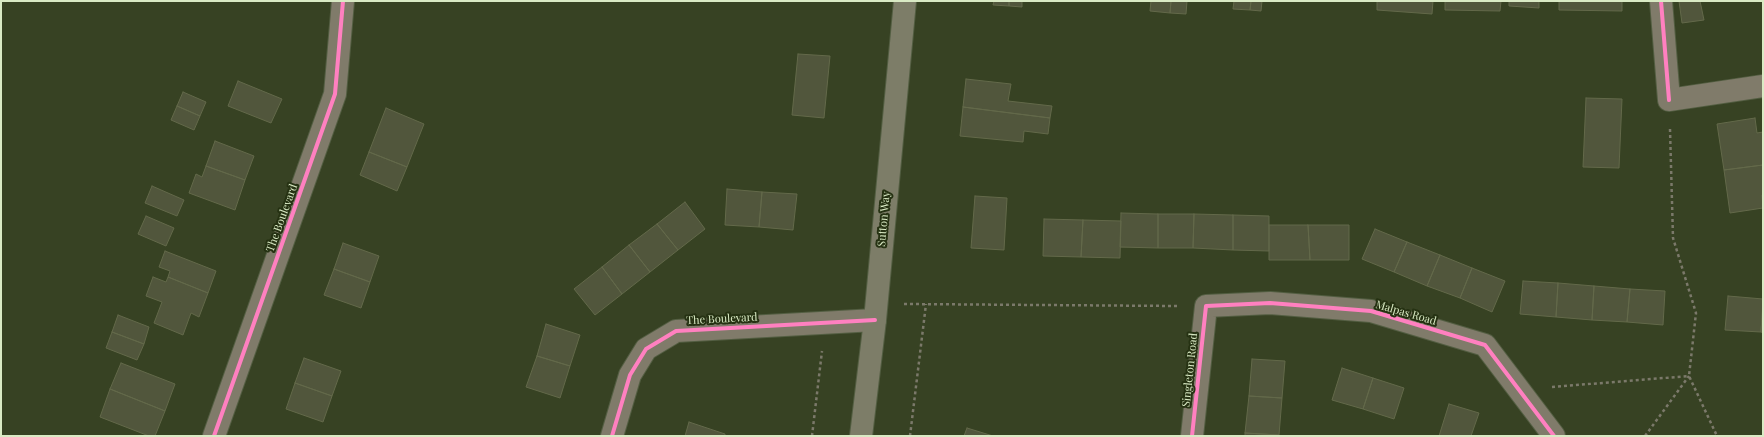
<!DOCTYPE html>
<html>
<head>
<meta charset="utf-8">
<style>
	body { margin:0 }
	#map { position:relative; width:1764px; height:437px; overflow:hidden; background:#374223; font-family:"Playfair Display",serif }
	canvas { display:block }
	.frame { position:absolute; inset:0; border:2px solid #d9eac4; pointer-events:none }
</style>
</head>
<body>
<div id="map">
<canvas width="1764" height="437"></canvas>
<div class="frame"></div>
</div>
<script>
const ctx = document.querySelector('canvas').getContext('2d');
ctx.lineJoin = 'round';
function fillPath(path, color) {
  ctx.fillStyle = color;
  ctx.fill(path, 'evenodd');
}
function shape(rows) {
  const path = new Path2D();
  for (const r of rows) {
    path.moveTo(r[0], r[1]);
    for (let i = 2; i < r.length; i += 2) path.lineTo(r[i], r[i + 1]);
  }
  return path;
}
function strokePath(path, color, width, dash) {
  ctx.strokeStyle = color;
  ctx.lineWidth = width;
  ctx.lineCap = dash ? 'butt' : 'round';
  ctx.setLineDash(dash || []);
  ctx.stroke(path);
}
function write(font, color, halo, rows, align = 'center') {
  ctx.font = font + ' "Playfair Display",serif';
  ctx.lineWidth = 4;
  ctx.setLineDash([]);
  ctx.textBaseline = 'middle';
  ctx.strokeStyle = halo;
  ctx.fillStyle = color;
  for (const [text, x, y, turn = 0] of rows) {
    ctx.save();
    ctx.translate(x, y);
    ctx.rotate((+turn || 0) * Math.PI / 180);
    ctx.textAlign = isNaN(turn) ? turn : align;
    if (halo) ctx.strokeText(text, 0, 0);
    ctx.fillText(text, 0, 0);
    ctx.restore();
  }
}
const building = shape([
	[994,1,1009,1,1009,6,993,5,994,1],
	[1009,1,1022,1,1022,7,1009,6,1009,1],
	[1151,1,1171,1,1170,13,1150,11,1151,1],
	[1171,1,1187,1,1186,14,1170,13,1171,1],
	[1234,1,1251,1,1250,10,1233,9,1234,1],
	[1251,1,1262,1,1261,11,1250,10,1251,1],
	[1377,1,1433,1,1432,14,1377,10,1377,1],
	[1445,1,1501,1,1500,11,1445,10,1445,1],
	[1509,1,1539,1,1539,8,1509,6,1509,1],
	[1559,1,1622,1,1622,11,1559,10,1559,1],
	[1679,1,1700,1,1704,20,1682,23,1679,1],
	[798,54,830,56,824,118,792,115,798,54],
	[966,79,1011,84,1008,101,1052,106,1050,118,963,107,966,79],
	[238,81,282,99,271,123,228,106,238,81],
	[183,92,206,102,200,116,177,106,183,92],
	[1586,98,1622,99,1619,168,1583,167,1586,98],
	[177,106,200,116,194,130,171,120,177,106],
	[963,107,1050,118,1048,134,1024,131,1023,142,960,136,963,107],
	[386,108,424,124,407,167,369,152,386,108],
	[1755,118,1757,133,1763,132,1763,165,1724,170,1717,124,1755,118],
	[215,141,254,156,245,180,206,166,215,141],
	[369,152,407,167,397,191,360,175,369,152],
	[1763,165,1763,195,1762,195,1763,208,1730,213,1724,170,1763,165],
	[206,166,245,180,235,210,189,193,196,174,202,177,206,166],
	[152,186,184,200,177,216,145,203,152,186],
	[727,189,762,192,759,227,725,225,727,189],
	[762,192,797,194,793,230,759,227,762,192],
	[975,196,1007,198,1004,250,971,248,975,196],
	[685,202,705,229,678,250,657,224,685,202],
	[1121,213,1158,214,1158,248,1120,247,1121,213],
	[1158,214,1194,214,1193,248,1158,248,1158,214],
	[1194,214,1233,215,1233,250,1193,248,1194,214],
	[1233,215,1269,216,1269,251,1233,250,1233,215],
	[146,216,174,228,166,246,138,234,146,216],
	[1044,219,1083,220,1081,257,1043,256,1044,219],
	[1083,220,1121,221,1120,258,1081,257,1083,220],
	[657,224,678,250,650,272,629,245,657,224],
	[1269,225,1308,225,1310,260,1269,260,1269,225],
	[1308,225,1349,225,1349,260,1310,260,1308,225],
	[1375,229,1407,242,1394,272,1362,259,1375,229],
	[1407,242,1440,255,1427,286,1394,272,1407,242],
	[343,243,379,256,370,282,334,269,343,243],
	[629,245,650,272,622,294,602,267,629,245],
	[165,251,216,271,208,293,168,277,170,271,159,267,165,251],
	[1440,255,1472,268,1460,298,1427,286,1440,255],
	[602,267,622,294,595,315,574,289,602,267],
	[1472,268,1505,281,1492,312,1460,298,1472,268],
	[334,269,370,282,361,308,324,295,334,269],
	[153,277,166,282,168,277,208,293,199,317,191,313,183,335,154,323,162,302,146,296,153,277],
	[1523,281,1558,283,1556,317,1520,314,1523,281],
	[1558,283,1594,286,1592,320,1556,317,1558,283],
	[1594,286,1630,289,1627,322,1592,320,1594,286],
	[1630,289,1665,291,1663,325,1627,322,1630,289],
	[1728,296,1763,299,1761,332,1725,330,1728,296],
	[1763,304,1763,333,1761,332,1763,304],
	[118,315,149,327,144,344,112,332,118,315],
	[546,324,580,335,570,366,537,356,546,324],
	[112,332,144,344,137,360,106,348,112,332],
	[537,356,570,366,560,398,526,387,537,356],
	[304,358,341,371,332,396,295,383,304,358],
	[1252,359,1285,361,1282,398,1249,396,1252,359],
	[121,363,175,384,165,411,110,389,121,363],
	[1342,368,1373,378,1363,409,1332,400,1342,368],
	[1373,378,1404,388,1394,419,1363,409,1373,378],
	[295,383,332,396,323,422,286,409,295,383],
	[110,389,165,411,155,436,149,436,100,417,110,389],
	[1249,396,1282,398,1279,435,1245,433,1249,396],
	[1449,404,1479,413,1471,436,1439,436,1449,404],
	[689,422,725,434,725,436,685,436,689,422],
	[967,428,993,436,964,436,967,428],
	[1245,433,1279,435,1279,436,1245,436,1245,433]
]);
const path = shape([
	[1670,129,1673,238,1696,313,1689,376,1717,436],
	[904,304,1177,306],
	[1552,387,1689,376],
	[812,436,822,351],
	[910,436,926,304],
	[1645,436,1689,376]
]);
const minor = shape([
	[1661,1,1669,100,1763,86],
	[214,436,335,94,343,1],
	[612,436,630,375,646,349,676,331,875,320],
	[1192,436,1206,306,1270,303,1371,311,1485,345,1554,436]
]);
const major = shape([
	[861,436,875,320,905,1]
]);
const cycleway = shape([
	[1661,1,1669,100],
	[214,436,335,94,343,1],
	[612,436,630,375,646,349,676,331,875,320],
	[1192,436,1206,306,1270,303,1371,311,1485,345,1554,436]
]);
const streetNames = [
	["The Boulevard",282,218,-70],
	["Sutton Way",884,219,-85],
	["Malpas Road",1406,313,16],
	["The Boulevard",722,319,-3],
	["Singleton Road",1190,370,-84]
];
fillPath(building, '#51563c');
strokePath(building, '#63694a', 1);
strokePath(minor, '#535e42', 24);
strokePath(major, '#535e42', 24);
strokePath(path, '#7b796a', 2.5, [3, 3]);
strokePath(minor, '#807b6a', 22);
strokePath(major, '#7d7d68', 22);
strokePath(cycleway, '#ff80c0', 4);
write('11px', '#d9eac4', '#263213', streetNames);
</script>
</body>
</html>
